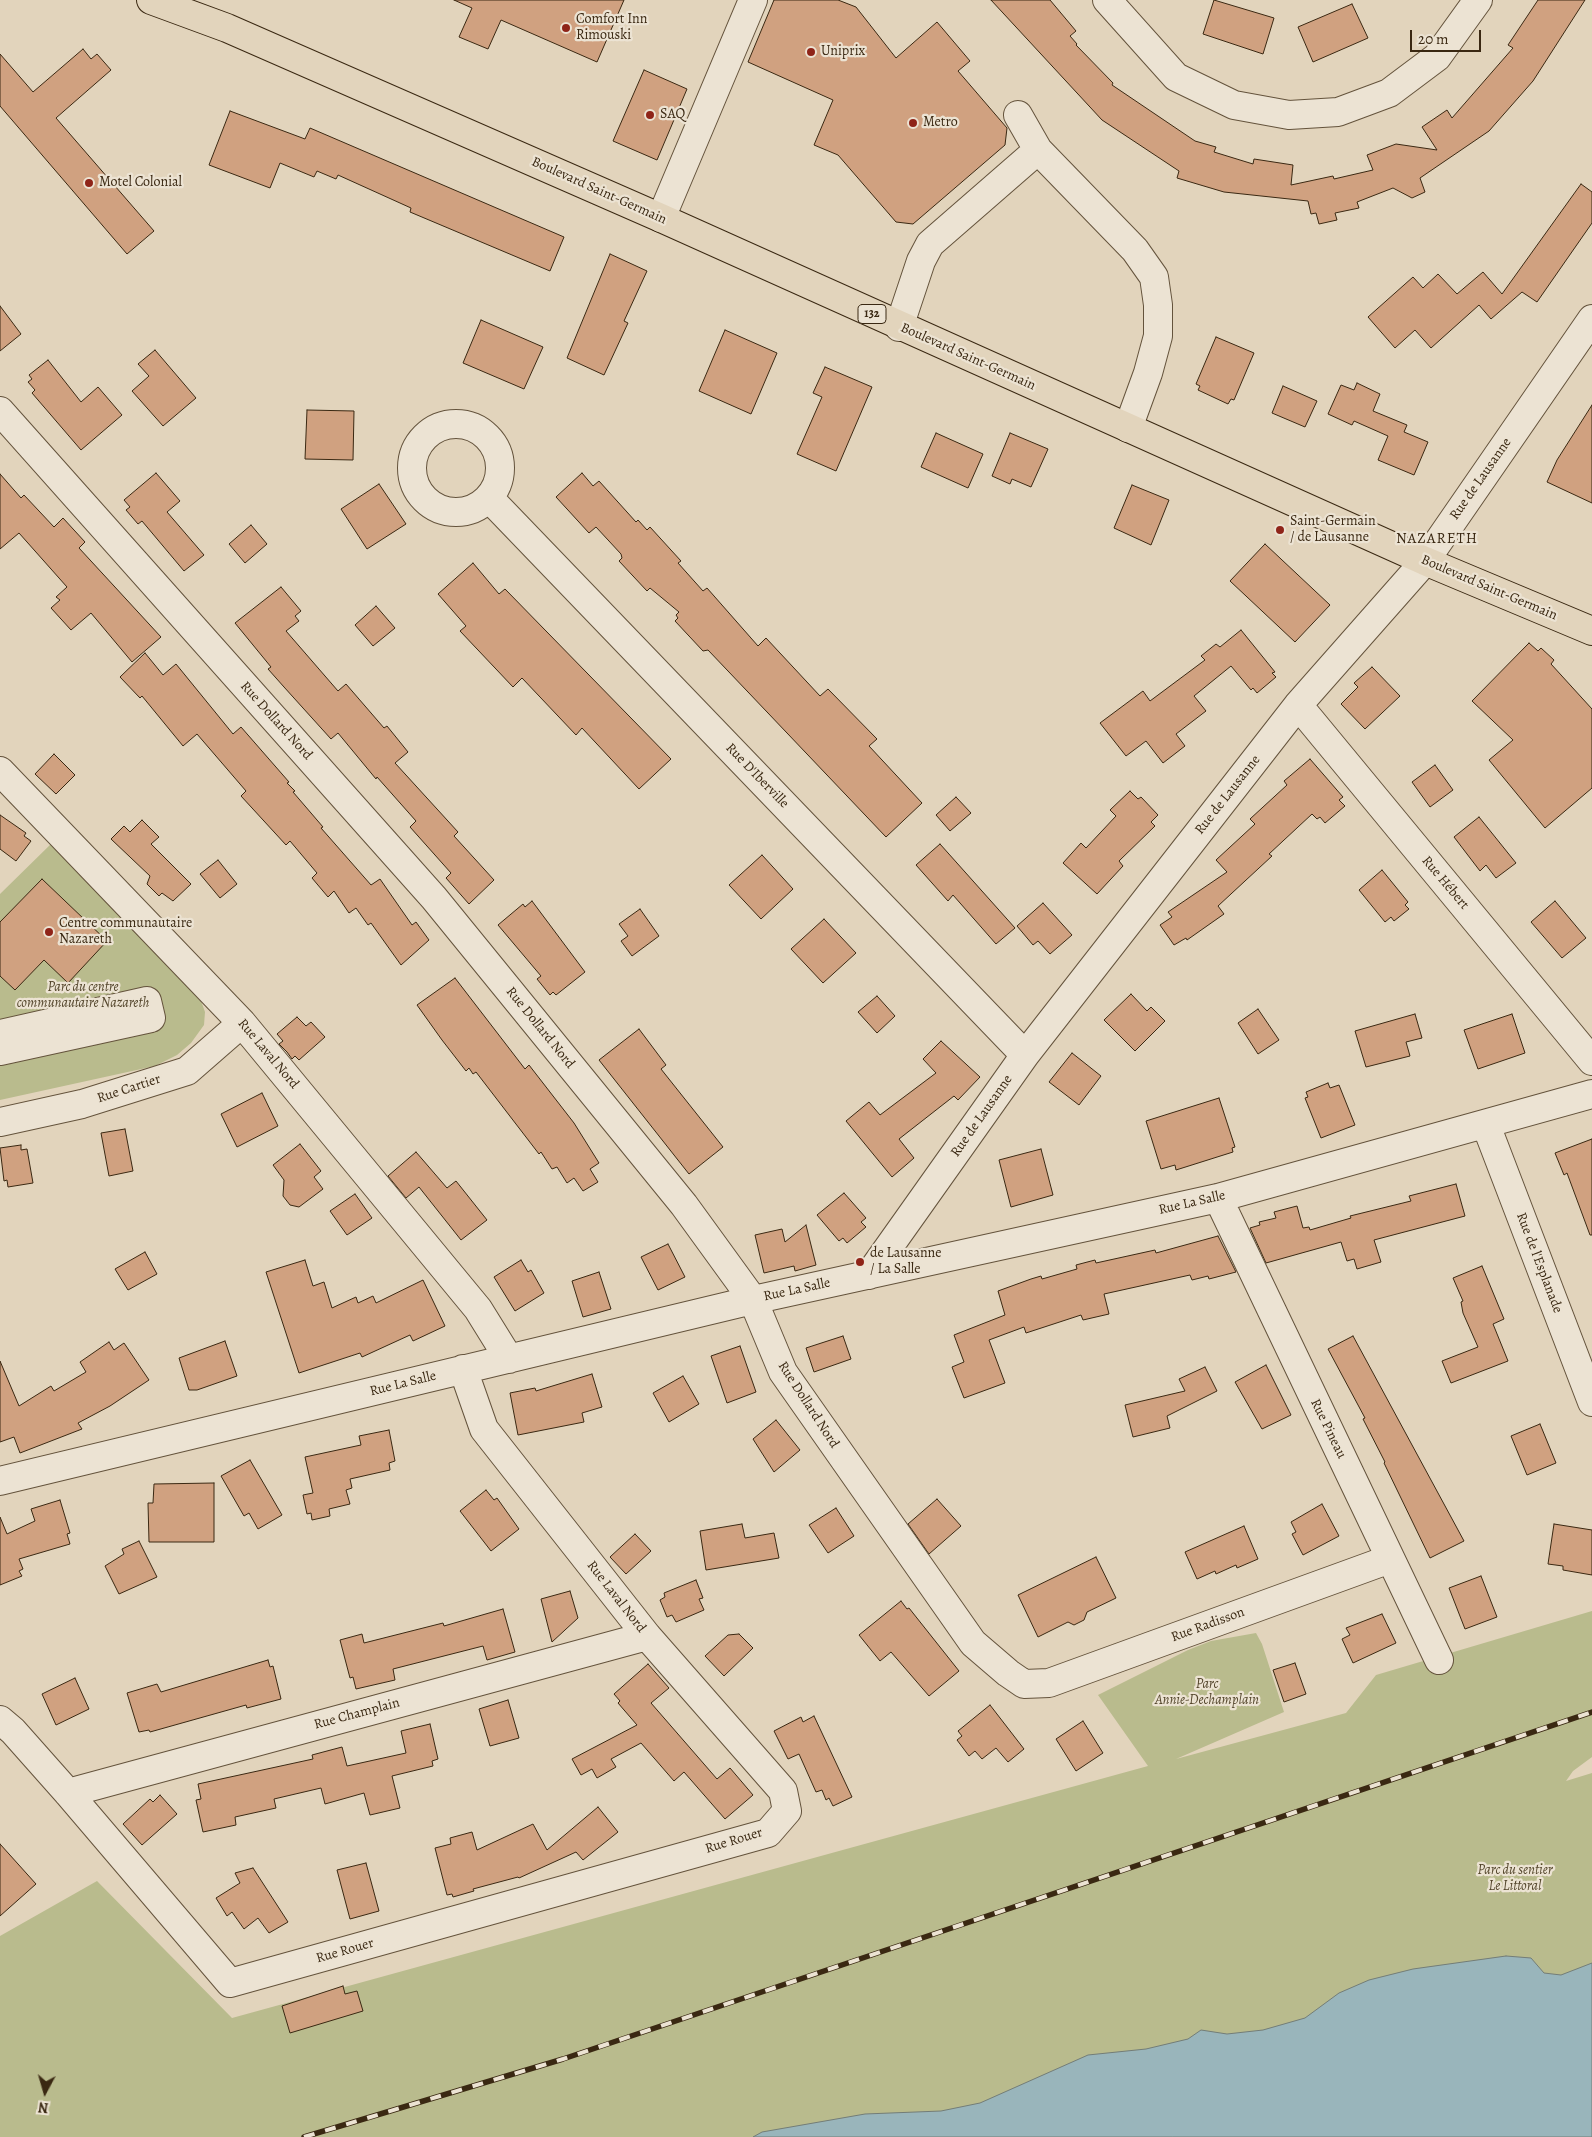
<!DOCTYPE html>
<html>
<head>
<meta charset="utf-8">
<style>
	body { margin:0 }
	#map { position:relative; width:1592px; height:2137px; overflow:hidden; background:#e2d4bc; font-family:Alegreya,serif }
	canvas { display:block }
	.north { position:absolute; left:20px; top:2067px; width:50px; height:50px; -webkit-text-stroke:4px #ece3d3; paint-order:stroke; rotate:186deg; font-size:14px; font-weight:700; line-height:20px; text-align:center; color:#3a2812 }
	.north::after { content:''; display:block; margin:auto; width:18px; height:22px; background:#3a2812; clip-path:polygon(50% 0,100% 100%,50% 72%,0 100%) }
	.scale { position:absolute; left:1410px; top:30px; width:71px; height:22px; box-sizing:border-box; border:2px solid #3a2812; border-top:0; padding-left:6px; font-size:15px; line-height:18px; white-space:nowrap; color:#3a2812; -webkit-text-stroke:4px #ece3d3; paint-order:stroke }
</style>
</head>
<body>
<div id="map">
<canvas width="1592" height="2137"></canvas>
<div class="north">N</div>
<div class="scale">20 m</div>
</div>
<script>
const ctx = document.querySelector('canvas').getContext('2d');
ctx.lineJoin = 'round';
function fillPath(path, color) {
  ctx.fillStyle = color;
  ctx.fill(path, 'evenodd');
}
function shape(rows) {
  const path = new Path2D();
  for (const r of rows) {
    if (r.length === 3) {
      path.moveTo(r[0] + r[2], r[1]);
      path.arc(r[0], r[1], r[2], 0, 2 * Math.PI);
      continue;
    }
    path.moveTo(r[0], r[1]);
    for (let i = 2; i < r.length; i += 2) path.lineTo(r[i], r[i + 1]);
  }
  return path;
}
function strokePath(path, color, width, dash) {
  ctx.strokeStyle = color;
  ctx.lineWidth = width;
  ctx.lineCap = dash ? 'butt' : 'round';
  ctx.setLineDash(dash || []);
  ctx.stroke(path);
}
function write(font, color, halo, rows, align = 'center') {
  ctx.font = font + ' Alegreya,serif';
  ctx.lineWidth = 4.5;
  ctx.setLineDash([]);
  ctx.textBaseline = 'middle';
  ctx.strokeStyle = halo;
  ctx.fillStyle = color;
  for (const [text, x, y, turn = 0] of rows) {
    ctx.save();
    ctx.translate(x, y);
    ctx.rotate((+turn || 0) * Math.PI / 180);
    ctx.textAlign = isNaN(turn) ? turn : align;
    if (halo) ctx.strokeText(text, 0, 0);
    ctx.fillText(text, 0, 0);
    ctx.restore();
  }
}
const green = shape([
	[53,842,200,998,205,1012,204,1025,191,1043,177,1055,155,1066,0,1100,0,894],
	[1592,1611,1592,1757,1573,1771,1566,1781,1592,1773,1592,2137,0,2137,0,1936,97,1881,232,2018,1148,1766,1098,1695,1188,1650,1211,1641,1256,1633,1262,1644,1284,1712,1176,1759,1346,1713,1376,1675]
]);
const water = shape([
	[1506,1956,1531,1958,1544,1973,1561,1975,1592,1963,1592,2137,753,2137,762,2132,865,2114,941,2111,980,2103,1088,2055,1146,2049,1188,2039,1201,2030,1227,2034,1263,2030,1305,2018,1339,1993,1369,1980,1413,1969,1506,1956]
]);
const building = shape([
	[454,0,624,0,597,62,501,20,488,49,459,37,472,8,454,0],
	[774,0,838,0,856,7,896,58,937,22,970,61,958,71,1007,128,1005,145,913,224,896,222,838,155,814,145,833,100,748,62,774,0],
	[991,0,1050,0,1076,31,1070,36,1077,44,1076,45,1113,83,1112,85,1195,141,1216,147,1214,152,1253,164,1254,159,1293,165,1291,185,1333,176,1334,179,1373,170,1367,155,1396,144,1437,150,1422,127,1447,110,1452,118,1513,48,1508,45,1538,0,1585,0,1533,81,1489,131,1420,178,1425,192,1412,198,1393,188,1357,202,1359,208,1335,213,1337,220,1319,224,1316,213,1311,214,1308,201,1224,192,1177,178,1179,171,1102,120,991,0],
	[1214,0,1274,18,1263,54,1203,34,1214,0],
	[1352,4,1368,38,1313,62,1298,27,1352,4],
	[83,49,91,59,97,54,111,70,56,118,154,231,127,254,0,106,0,54,33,92,83,49],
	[644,70,687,89,657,160,613,141,644,70],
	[230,111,305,139,310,128,564,237,550,271,410,212,411,208,338,175,336,179,317,171,314,177,280,163,270,188,209,165,230,111],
	[1581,184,1592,192,1592,223,1537,302,1522,292,1491,319,1479,305,1431,348,1415,330,1395,348,1368,317,1413,277,1423,288,1438,274,1457,294,1483,272,1502,294,1581,184],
	[610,254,647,271,624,321,628,323,604,375,567,358,610,254],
	[0,306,21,334,0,351,0,306],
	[481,320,543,347,524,389,463,363,481,320],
	[725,330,777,353,751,414,699,391,725,330],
	[1216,337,1254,353,1234,400,1231,399,1228,404,1198,390,1200,386,1196,384,1216,337],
	[155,350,196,398,163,426,132,391,149,376,138,364,155,350],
	[48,360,81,402,98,387,122,415,81,450,32,393,35,390,28,382,32,379,29,375,48,360],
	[825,367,872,387,836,471,797,454,822,397,813,393,825,367],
	[1357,383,1380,394,1373,411,1407,425,1404,432,1428,442,1414,475,1378,460,1388,436,1354,421,1352,425,1328,414,1341,385,1354,390,1357,383],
	[1283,386,1317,401,1305,427,1272,413,1283,386],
	[1592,405,1592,503,1547,482,1557,460,1592,405],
	[307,410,354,411,353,460,305,459,307,410],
	[936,433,983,454,968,488,921,467,936,433],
	[1010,433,1048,449,1031,487,1012,479,1010,484,992,476,1010,433],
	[156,473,180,501,167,512,204,555,184,571,142,521,138,524,126,510,130,507,124,500,156,473],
	[582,473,593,486,599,481,636,522,638,520,647,530,650,527,681,561,678,563,703,591,707,588,758,646,766,638,820,696,828,689,877,739,869,746,922,803,886,837,708,650,703,651,675,621,678,618,676,615,679,612,650,588,647,591,619,561,622,558,621,554,596,527,589,533,556,497,582,473],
	[0,474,21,498,24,495,54,527,63,518,85,542,79,548,161,637,132,662,91,613,71,630,51,608,60,600,56,597,67,587,19,533,0,549,0,474],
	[379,484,406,524,367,549,341,509,379,484],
	[1132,485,1169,500,1151,545,1114,528,1132,485],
	[251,525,267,544,245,563,229,544,251,525],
	[1265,544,1330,605,1295,642,1230,581,1265,544],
	[473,563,499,594,505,589,671,759,639,789,582,728,576,735,522,678,513,687,460,631,466,626,438,594,473,563],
	[281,587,301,611,295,616,299,621,286,631,338,691,346,684,384,728,387,726,408,752,395,763,458,832,454,836,494,880,469,904,446,878,451,873,410,827,416,821,377,777,376,779,338,733,331,739,284,687,268,669,271,667,235,623,281,587],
	[376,606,395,628,373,646,355,625,376,606],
	[1241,630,1275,672,1272,673,1276,677,1257,693,1253,688,1251,690,1231,666,1194,696,1206,711,1176,734,1185,746,1163,763,1146,741,1126,756,1100,723,1143,691,1150,701,1205,660,1201,656,1216,644,1220,647,1241,630],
	[1529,643,1538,651,1541,648,1554,660,1551,664,1592,709,1592,788,1545,828,1489,760,1513,740,1472,701,1529,643],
	[145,653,163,675,176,664,233,734,241,727,289,782,287,783,295,791,293,792,323,827,321,828,371,885,380,879,412,925,416,922,429,940,401,965,371,923,368,925,356,908,349,913,334,891,328,897,312,878,317,873,290,841,286,845,241,796,246,791,197,734,183,746,142,696,140,698,120,677,145,653],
	[1372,667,1400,696,1365,729,1341,704,1358,687,1354,683,1372,667],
	[54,754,75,775,56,794,35,774,54,754],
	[1310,759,1343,797,1339,800,1345,806,1325,823,1320,817,1317,819,1312,814,1269,854,1272,856,1218,906,1224,914,1187,940,1186,938,1174,945,1160,925,1172,917,1168,912,1227,872,1216,860,1255,824,1250,819,1287,785,1284,781,1310,759],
	[1435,765,1453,790,1430,807,1412,782,1435,765],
	[1130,791,1138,799,1141,797,1158,815,1151,822,1155,826,1119,861,1123,866,1097,894,1063,863,1081,843,1086,848,1116,816,1110,810,1130,791],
	[956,797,971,813,950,831,936,815,956,797],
	[0,815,26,833,24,836,31,841,16,861,0,849,0,815],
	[1479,817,1516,863,1496,878,1486,865,1480,871,1454,837,1479,817],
	[142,820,159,837,151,844,191,884,173,901,162,893,159,896,147,884,150,876,111,839,124,826,130,832,142,820],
	[940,844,1015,928,996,944,953,895,948,901,916,865,940,844],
	[762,855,793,889,761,919,729,885,762,855],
	[218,860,237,884,220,898,200,874,218,860],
	[1382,870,1408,902,1405,905,1409,909,1394,921,1391,917,1385,922,1359,890,1382,870],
	[42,879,107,941,68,983,44,960,15,990,0,976,0,922,42,879],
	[532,901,585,972,556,995,553,992,550,995,537,979,541,976,498,925,523,904,525,907,532,901],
	[1555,901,1586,938,1562,958,1531,922,1555,901],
	[1043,903,1072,935,1050,954,1038,941,1033,945,1017,926,1043,903],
	[640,909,659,936,632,956,621,941,628,936,619,924,640,909],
	[824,919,856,953,823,983,791,949,824,919],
	[455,978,525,1069,529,1065,574,1123,599,1163,590,1169,598,1182,583,1191,574,1178,567,1183,557,1167,552,1169,541,1152,539,1154,476,1072,473,1074,469,1068,466,1071,442,1040,417,1005,455,978],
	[1131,994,1147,1011,1151,1007,1165,1021,1135,1051,1104,1020,1131,994],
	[877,996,895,1016,877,1033,858,1012,877,996],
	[1258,1009,1279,1040,1258,1054,1238,1023,1258,1009],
	[1415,1014,1422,1038,1406,1042,1410,1056,1366,1067,1355,1031,1415,1014],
	[1512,1014,1525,1053,1478,1069,1464,1030,1512,1014],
	[297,1017,306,1026,311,1022,325,1037,299,1060,295,1056,292,1059,287,1052,279,1044,283,1041,277,1034,297,1017],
	[639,1029,666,1065,661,1069,723,1147,689,1174,599,1060,639,1029],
	[941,1041,980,1077,958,1100,954,1096,899,1139,914,1158,892,1177,846,1121,869,1102,880,1115,936,1073,923,1059,941,1041],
	[1072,1053,1101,1076,1079,1105,1049,1082,1072,1053],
	[1328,1083,1330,1088,1339,1085,1355,1125,1321,1138,1305,1098,1308,1097,1306,1092,1328,1083],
	[262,1093,278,1126,237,1147,221,1114,262,1093],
	[1219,1098,1235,1147,1232,1148,1233,1152,1176,1170,1175,1165,1161,1169,1146,1121,1219,1098],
	[125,1129,133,1171,109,1176,101,1133,125,1129],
	[1592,1139,1592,1235,1590,1235,1567,1173,1564,1175,1555,1153,1592,1139],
	[300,1144,321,1171,314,1177,323,1189,299,1207,290,1205,283,1196,284,1180,273,1165,300,1144],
	[21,1145,21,1150,27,1149,33,1183,8,1187,7,1180,4,1181,0,1148,21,1145],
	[1041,1149,1053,1195,1011,1207,999,1160,1041,1149],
	[416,1152,447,1188,456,1181,487,1220,461,1240,419,1187,406,1198,388,1176,416,1152],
	[1456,1184,1465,1216,1374,1240,1381,1262,1357,1269,1354,1259,1347,1261,1341,1242,1266,1263,1250,1228,1260,1225,1259,1222,1276,1218,1274,1212,1297,1206,1303,1228,1309,1227,1310,1230,1351,1218,1350,1216,1411,1201,1409,1196,1456,1184],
	[844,1193,866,1218,861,1222,866,1227,847,1243,843,1238,839,1241,817,1215,844,1193],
	[355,1194,372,1218,347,1235,330,1211,355,1194],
	[806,1225,816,1265,795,1271,794,1266,764,1273,755,1235,782,1229,785,1242,806,1225],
	[1218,1236,1236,1272,1209,1279,1208,1276,1192,1280,1190,1275,1104,1294,1109,1314,1083,1320,1081,1315,1026,1333,1024,1327,989,1340,1005,1383,964,1398,952,1367,964,1362,954,1335,1005,1315,998,1291,1031,1279,1041,1276,1042,1279,1077,1269,1076,1265,1095,1260,1096,1263,1155,1250,1156,1253,1218,1236],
	[668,1244,685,1277,658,1290,641,1257,668,1244],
	[145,1252,157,1274,128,1290,115,1269,145,1252],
	[305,1260,313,1286,324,1282,332,1308,356,1297,358,1303,373,1296,376,1303,423,1280,445,1326,413,1341,410,1335,362,1357,360,1353,299,1373,266,1272,305,1260],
	[521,1260,528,1272,531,1270,544,1293,515,1311,494,1277,521,1260],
	[1482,1266,1504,1319,1493,1324,1508,1361,1451,1383,1442,1361,1478,1347,1463,1313,1461,1302,1463,1301,1453,1278,1482,1266],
	[599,1272,611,1309,583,1317,572,1281,599,1272],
	[843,1336,851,1359,814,1372,806,1348,843,1336],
	[1353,1336,1464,1541,1430,1558,1384,1463,1385,1462,1363,1419,1365,1418,1328,1349,1353,1336],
	[225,1341,237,1376,197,1390,189,1390,179,1358,225,1341],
	[109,1342,114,1350,124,1343,149,1380,110,1406,78,1423,82,1429,20,1453,14,1437,0,1442,0,1361,19,1406,51,1386,54,1391,86,1372,80,1362,109,1342],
	[740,1346,756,1392,727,1403,711,1356,740,1346],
	[1266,1365,1291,1415,1262,1429,1235,1382,1266,1365],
	[1205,1367,1217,1391,1167,1416,1170,1428,1133,1437,1125,1405,1185,1391,1179,1379,1205,1367],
	[592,1374,602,1407,582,1413,584,1422,518,1435,510,1393,535,1388,536,1391,592,1374],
	[683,1376,699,1404,669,1422,653,1393,683,1376],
	[776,1420,800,1450,774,1472,753,1439,776,1420],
	[1540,1424,1556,1463,1527,1475,1511,1436,1540,1424],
	[389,1430,395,1461,389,1463,390,1470,350,1479,352,1488,346,1490,350,1504,329,1509,330,1516,312,1520,311,1513,307,1514,303,1495,313,1493,305,1457,361,1445,359,1436,389,1430],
	[250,1460,282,1515,258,1529,249,1513,244,1516,221,1476,250,1460],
	[214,1483,214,1542,149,1542,148,1503,153,1503,154,1484,214,1483],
	[486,1490,494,1500,497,1498,519,1529,491,1551,460,1511,486,1490],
	[937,1499,961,1526,929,1554,908,1524,937,1499],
	[60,1500,70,1533,67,1534,70,1544,19,1559,23,1569,19,1571,22,1576,0,1585,0,1517,7,1534,35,1521,31,1509,60,1500],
	[1322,1504,1339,1536,1303,1555,1292,1534,1296,1532,1291,1522,1322,1504],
	[836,1508,854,1536,828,1553,809,1525,836,1508],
	[742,1524,745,1538,774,1533,779,1558,706,1570,700,1531,742,1524],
	[1554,1524,1592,1530,1592,1575,1563,1570,1563,1566,1548,1564,1554,1524],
	[1244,1526,1258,1559,1237,1568,1236,1565,1216,1574,1215,1571,1197,1579,1185,1552,1244,1526],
	[635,1534,651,1551,626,1574,610,1557,635,1534],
	[139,1541,157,1577,119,1594,105,1566,124,1554,122,1549,139,1541],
	[1096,1557,1116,1598,1087,1612,1084,1620,1074,1625,1068,1622,1038,1637,1018,1595,1096,1557],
	[1481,1576,1497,1617,1465,1629,1449,1588,1481,1576],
	[696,1580,703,1598,699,1599,704,1610,676,1622,672,1615,667,1617,660,1600,665,1597,664,1593,696,1580],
	[570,1591,578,1618,552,1642,541,1599,570,1591],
	[901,1601,907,1609,909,1608,959,1671,929,1696,891,1652,880,1661,859,1635,901,1601],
	[503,1609,515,1652,487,1660,483,1646,393,1669,395,1680,356,1689,353,1677,350,1678,340,1640,362,1634,364,1643,443,1623,444,1626,503,1609],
	[1382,1614,1396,1643,1353,1663,1342,1639,1350,1635,1346,1628,1382,1614],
	[739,1634,753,1648,724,1676,705,1656,728,1635,739,1634],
	[268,1660,270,1667,273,1666,281,1699,247,1708,246,1705,150,1732,149,1730,139,1732,127,1693,157,1684,161,1692,268,1660],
	[1295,1663,1306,1694,1284,1702,1273,1670,1295,1663],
	[648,1664,669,1688,651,1703,717,1779,730,1768,753,1795,725,1819,684,1772,674,1781,641,1743,611,1759,616,1767,597,1778,592,1769,581,1775,572,1759,637,1725,618,1703,620,1701,614,1694,648,1664],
	[75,1678,89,1709,56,1725,42,1694,75,1678],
	[508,1700,519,1738,490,1746,479,1709,508,1700],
	[990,1705,1024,1749,1008,1762,996,1748,982,1759,975,1751,969,1756,957,1740,962,1736,958,1731,990,1705],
	[814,1716,852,1797,833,1806,829,1798,826,1800,822,1790,816,1792,799,1754,788,1759,774,1731,801,1717,803,1722,814,1716],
	[1083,1721,1103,1753,1076,1771,1056,1739,1083,1721],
	[430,1724,438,1759,432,1761,433,1766,392,1776,400,1808,370,1815,364,1793,325,1804,321,1788,274,1799,276,1808,235,1817,236,1825,203,1832,196,1800,201,1799,198,1784,313,1759,312,1755,342,1747,347,1766,406,1753,401,1731,430,1724],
	[160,1795,177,1814,142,1845,123,1824,150,1799,153,1802,160,1795],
	[598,1807,618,1832,583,1860,576,1852,519,1878,518,1877,473,1889,474,1891,453,1897,452,1894,447,1895,435,1848,451,1844,450,1838,472,1832,477,1850,533,1824,547,1850,598,1807],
	[0,1844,36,1884,0,1916,0,1844],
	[366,1863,379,1911,350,1919,337,1870,366,1863],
	[253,1868,288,1922,269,1933,258,1918,244,1929,232,1912,227,1916,216,1898,240,1883,235,1873,253,1868],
	[343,1986,345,1994,357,1991,363,2011,290,2033,282,2006,343,1986]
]);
const minor = shape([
	[1107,0,1176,77,1234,105,1289,115,1338,112,1389,93,1437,57,1478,0],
	[1018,115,1038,150],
	[661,218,753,0],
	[899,327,921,261,930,244,1038,150,1135,250,1154,277,1158,305,1158,336,1148,373,1128,428],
	[0,411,434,898,684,1205,753,1300,783,1372,973,1643,1008,1673,1024,1684,1049,1683,1390,1559],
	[456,468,44],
	[489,498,1025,1055],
	[1298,705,1592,1061],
	[0,771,242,1023,478,1309,509,1359],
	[0,1034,147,1001,151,1018,0,1051],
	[0,1122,82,1104,187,1071,242,1023],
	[1486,1125,1592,1402],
	[1218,1198,1439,1660],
	[869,1275,1025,1055,1298,705,1425,561,1592,319],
	[0,1481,753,1300,1218,1198,1592,1094],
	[0,1720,13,1731,68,1793,230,1983,768,1833,787,1811,783,1791,647,1636,484,1429,463,1369],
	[68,1793,647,1636]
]);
const major = shape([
	[151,0,227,28,661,218,1425,561,1592,631]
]);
const rail = shape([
	[304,2137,563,2059,1592,1712]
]);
const markers = [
	[566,28,5,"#8f2418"],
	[811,52,5,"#8f2418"],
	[650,115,5,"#8f2418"],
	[913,123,5,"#8f2418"],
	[89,183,5,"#8f2418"],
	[1280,530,5,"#8f2418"],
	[49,932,5,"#8f2418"],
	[860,1262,5,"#8f2418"]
];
const shields = [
	[872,314,28]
];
const shieldNames = [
	["132",872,314]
];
const poiNames = [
	["Comfort Inn",576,20],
	["Rimouski",576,36],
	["Uniprix",821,52],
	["SAQ",660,115],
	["Metro",923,123],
	["Motel Colonial",99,183],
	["Saint-Germain",1290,522],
	["/ de Lausanne",1290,538],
	["Centre communautaire",59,924],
	["Nazareth",59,940],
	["de Lausanne",870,1254],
	["/ La Salle",870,1270]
];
const streetNames = [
	["Boulevard Saint-Germain",599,191,24],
	["Boulevard Saint-Germain",968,357,24],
	["Rue de Lausanne",1481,479,-55],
	["Boulevard Saint-Germain",1489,588,23],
	["Rue Dollard Nord",276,721,48],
	["Rue D'Iberville",757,776,46],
	["Rue de Lausanne",1228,795,-52],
	["Rue Hébert",1445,883,50],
	["Rue Dollard Nord",540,1028,51],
	["Rue Laval Nord",268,1054,50],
	["Rue Cartier",129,1089,-18],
	["Rue de Lausanne",982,1116,-55],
	["Rue La Salle",1192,1203,-13],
	["Rue de l'Esplanade",1539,1263,69],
	["Rue La Salle",797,1290,-12],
	["Rue La Salle",403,1384,-14],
	["Rue Dollard Nord",808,1405,57],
	["Rue Pineau",1328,1429,64],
	["Rue Laval Nord",616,1597,52],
	["Rue Radisson",1208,1625,-20],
	["Rue Champlain",357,1714,-15],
	["Rue Rouer",734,1841,-17],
	["Rue Rouer",345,1951,-16]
];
const parkNames = [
	["Parc du centre",83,988],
	["communautaire Nazareth",83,1004],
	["Parc",1207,1685],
	["Annie-Dechamplain",1207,1701],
	["Parc du sentier",1515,1871],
	["Le Littoral",1515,1887]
];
const neighbourhoodNames = [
	["NAZARETH",1437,539]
];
fillPath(green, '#b9bb8d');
fillPath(water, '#99b5bb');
strokePath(water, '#737d77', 1);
fillPath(building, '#d0a180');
strokePath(building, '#3a2812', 1);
strokePath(minor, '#64533c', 30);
strokePath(major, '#3a2812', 30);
strokePath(minor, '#ece3d3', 28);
strokePath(major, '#e2d4bc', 28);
strokePath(rail, '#3a2812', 5.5);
strokePath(rail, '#ece3d3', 4, [11]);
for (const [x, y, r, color] of markers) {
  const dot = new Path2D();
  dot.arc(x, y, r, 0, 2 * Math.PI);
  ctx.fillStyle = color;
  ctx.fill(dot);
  strokePath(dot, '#ece3d3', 2);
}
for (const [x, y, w] of shields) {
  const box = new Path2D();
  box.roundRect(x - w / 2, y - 9.5, w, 19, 4);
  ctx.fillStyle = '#ece3d3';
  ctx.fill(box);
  strokePath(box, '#3a2812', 1);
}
write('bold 12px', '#3a2812', null, shieldNames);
write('14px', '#3a2812', '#ece3d3', poiNames, 'left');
write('14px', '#3a2812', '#ece3d3', streetNames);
write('italic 14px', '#53452b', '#ece3d3', parkNames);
ctx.letterSpacing = '1px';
write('15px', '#3a2812', '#ece3d3', neighbourhoodNames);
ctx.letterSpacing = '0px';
</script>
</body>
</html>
